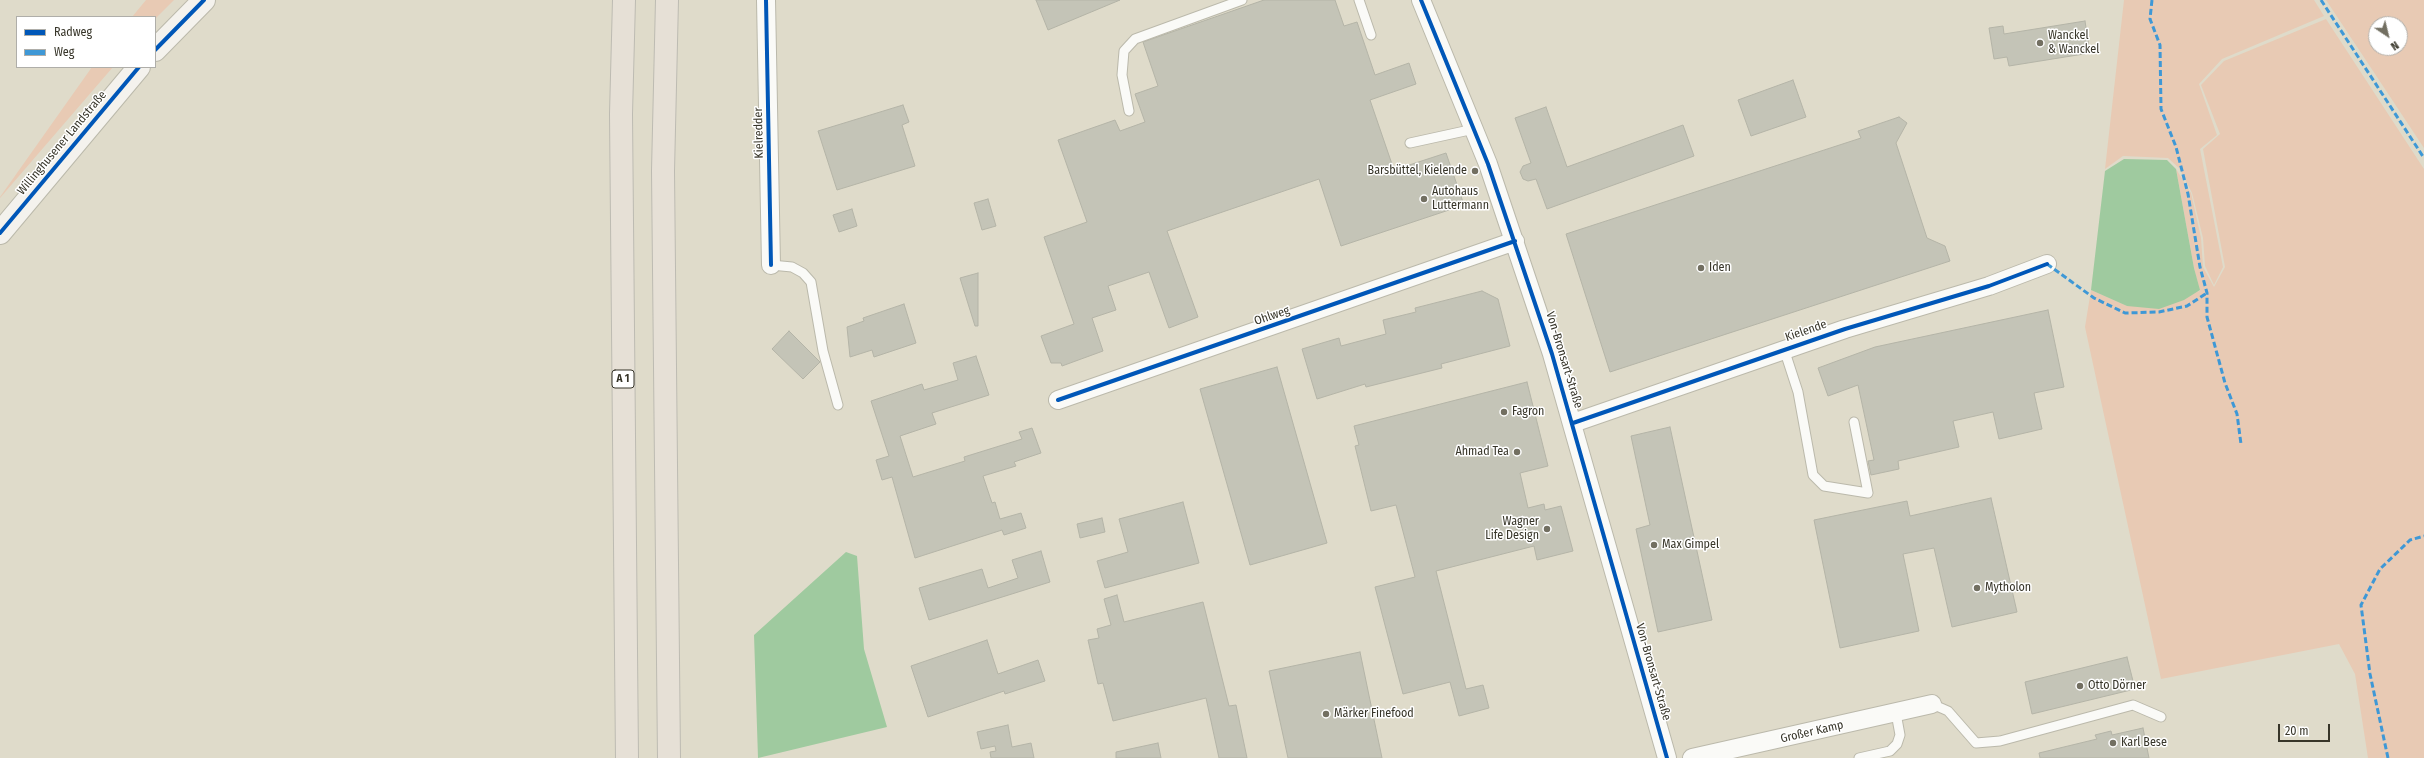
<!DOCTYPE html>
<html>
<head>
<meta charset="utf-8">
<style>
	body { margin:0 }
	#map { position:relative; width:2424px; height:758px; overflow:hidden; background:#dfdbca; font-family:"Fira Sans Condensed",sans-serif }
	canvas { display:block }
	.legend { position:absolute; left:16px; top:16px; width:140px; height:52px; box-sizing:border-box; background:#fff; border:1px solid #afaea9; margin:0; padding:5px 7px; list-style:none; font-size:12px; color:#373529 }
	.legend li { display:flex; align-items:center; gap:8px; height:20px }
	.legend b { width:20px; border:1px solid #afaea9 }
	.north { position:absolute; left:2368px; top:16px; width:40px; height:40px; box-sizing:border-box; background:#fff; border:1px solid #afaea9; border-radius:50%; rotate:145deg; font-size:11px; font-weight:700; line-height:16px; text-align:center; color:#373529 }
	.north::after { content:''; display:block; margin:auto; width:14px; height:18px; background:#726f61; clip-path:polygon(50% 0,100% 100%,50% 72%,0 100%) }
	.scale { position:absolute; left:2278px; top:724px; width:52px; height:18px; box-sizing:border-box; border:2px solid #373529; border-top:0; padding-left:5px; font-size:12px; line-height:14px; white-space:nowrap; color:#373529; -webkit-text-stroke:3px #fff; paint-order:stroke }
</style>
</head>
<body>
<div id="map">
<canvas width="2424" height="758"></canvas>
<ul class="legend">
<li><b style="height:5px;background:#0057b8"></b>Radweg</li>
<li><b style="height:5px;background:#3e98d6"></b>Weg</li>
</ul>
<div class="north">N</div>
<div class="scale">20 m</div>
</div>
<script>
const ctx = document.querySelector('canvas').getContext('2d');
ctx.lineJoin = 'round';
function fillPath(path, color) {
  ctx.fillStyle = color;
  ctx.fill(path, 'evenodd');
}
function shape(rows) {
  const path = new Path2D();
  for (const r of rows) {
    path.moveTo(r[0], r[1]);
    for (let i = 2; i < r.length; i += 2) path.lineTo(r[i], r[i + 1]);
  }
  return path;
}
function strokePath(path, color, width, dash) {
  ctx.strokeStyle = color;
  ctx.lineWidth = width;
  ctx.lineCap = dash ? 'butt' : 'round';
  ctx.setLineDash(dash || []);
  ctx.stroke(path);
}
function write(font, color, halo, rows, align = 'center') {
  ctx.font = font + ' "Fira Sans Condensed",sans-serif';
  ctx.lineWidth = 3;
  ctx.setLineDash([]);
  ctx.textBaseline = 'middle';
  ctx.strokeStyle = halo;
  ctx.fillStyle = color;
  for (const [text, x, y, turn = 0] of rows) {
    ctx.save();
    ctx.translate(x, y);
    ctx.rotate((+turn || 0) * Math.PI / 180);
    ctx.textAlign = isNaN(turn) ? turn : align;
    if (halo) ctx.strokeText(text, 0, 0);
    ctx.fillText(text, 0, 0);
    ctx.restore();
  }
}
const green = shape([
	[146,0,174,0,155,19,155,17,132,17],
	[2124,0,2314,0,2324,16,2222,59,2199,84,2217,135,2200,149,2223,267,2214,285,2205,266,2203,238,2192,193,2179,168,2168,158,2123,156,2105,169],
	[2326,0,2424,0,2424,148],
	[2376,24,2400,24,2400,48,2376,48],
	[2326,19,2424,169,2424,758,2368,758,2355,674,2339,644,2161,679,2085,327,2091,290,2127,306,2200,291,2194,268,2176,169,2191,193,2201,238,2203,267,2214,287,2225,267,2203,149,2220,134,2201,85,2224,61],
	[92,67,113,67,0,198,0,197]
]);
const water = shape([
	[2124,159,2167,160,2176,169,2194,268,2200,290,2184,300,2159,309,2127,306,2091,290,2105,171],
	[846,552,857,556,864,649,887,727,758,758,754,635]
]);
const building = shape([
	[1036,0,1120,0,1048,30,1036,0],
	[1264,0,1335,0,1344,26,1357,22,1375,75,1409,63,1416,84,1370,100,1394,170,1446,153,1464,205,1341,246,1319,179,1167,231,1198,317,1169,328,1149,272,1108,286,1116,310,1092,318,1103,351,1062,366,1061,363,1051,363,1041,336,1074,324,1044,237,1087,222,1058,140,1115,120,1120,131,1145,122,1135,94,1158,86,1143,42,1264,0],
	[2085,21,2090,53,2009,66,2007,57,1994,59,1989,28,2003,26,2004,34,2085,21],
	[1793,80,1806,117,1751,136,1738,100,1793,80],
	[903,105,909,122,902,125,915,166,837,190,818,131,903,105],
	[1546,107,1567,167,1683,125,1694,156,1547,209,1536,179,1528,181,1523,179,1520,172,1523,166,1531,163,1515,118,1546,107],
	[1899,117,1907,123,1896,143,1927,238,1945,246,1950,261,1610,372,1566,234,1861,138,1858,131,1899,117],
	[988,199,996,226,982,230,974,203,988,199],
	[852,209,857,226,839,232,833,215,852,209],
	[978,273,978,326,975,326,960,278,978,273],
	[1482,291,1498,299,1510,346,1441,364,1442,368,1366,387,1365,384,1317,399,1302,349,1339,338,1341,346,1386,334,1383,320,1416,312,1415,308,1482,291],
	[904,304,916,343,874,357,872,350,850,357,847,327,864,321,863,318,904,304],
	[2048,310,2064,387,2034,393,2042,429,1999,439,1993,412,1953,421,1959,447,1898,461,1899,469,1871,475,1868,461,1874,460,1858,385,1828,396,1818,368,1875,347,2048,310],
	[789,331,820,362,803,379,772,349,789,331],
	[976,356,989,395,932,413,936,424,900,436,913,477,965,461,964,457,1022,439,1019,432,1032,428,1041,453,1014,462,1016,466,983,476,992,503,995,502,1000,519,1021,513,1026,528,1004,535,1002,530,915,558,892,477,882,480,876,460,889,456,871,401,922,384,924,390,958,380,953,363,976,356],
	[1277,367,1327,543,1250,565,1200,389,1277,367],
	[1527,382,1548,466,1520,473,1528,508,1544,504,1545,510,1561,506,1573,551,1537,560,1534,546,1436,571,1466,689,1483,685,1489,708,1459,716,1450,682,1403,694,1375,587,1415,577,1396,505,1371,511,1355,446,1359,445,1354,426,1527,382],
	[1670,427,1712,620,1658,632,1636,529,1650,525,1631,436,1670,427],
	[1991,498,2017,612,1952,627,1934,548,1903,554,1919,631,1840,648,1814,520,1907,501,1910,516,1991,498],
	[1183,502,1199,563,1105,588,1097,561,1128,552,1119,519,1183,502],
	[1102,518,1105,532,1080,538,1077,524,1102,518],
	[1041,551,1050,582,929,620,919,588,982,569,988,588,1018,578,1012,560,1041,551],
	[1117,595,1124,622,1203,602,1229,706,1236,705,1247,758,1219,758,1206,698,1113,721,1103,683,1098,684,1088,640,1099,638,1097,629,1111,625,1104,599,1117,595],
	[987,640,998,674,1038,660,1045,681,1005,694,1004,691,928,717,911,666,987,640],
	[1360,652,1382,758,1288,758,1269,671,1360,652],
	[2127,657,2135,689,2032,714,2025,682,2127,657],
	[1008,725,1012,747,1031,743,1034,758,991,758,990,752,996,751,995,746,981,749,977,732,1008,725],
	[2143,728,2149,758,2040,758,2039,753,2097,739,2095,735,2111,731,2112,735,2143,728],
	[1158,743,1161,758,1116,758,1116,752,1158,743]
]);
const lane = shape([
	[1359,0,1371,35],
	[1129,111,1122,75,1124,51,1135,39,1242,0],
	[1410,143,1474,129],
	[771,265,792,267,803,273,811,282,823,351,838,405],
	[1784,349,1798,392,1813,475,1824,486,1868,493,1854,422],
	[1932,704,1948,711,1976,743,2000,741,2133,705,2161,717],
	[1859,758,1890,751,1897,744,1900,735,1896,713]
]);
const street = shape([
	[766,0,771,265],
	[1421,0,1488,164,1552,354,1667,758],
	[1058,400,1515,241],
	[1573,423,1845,329,1989,286,2047,264],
	[1692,758,1932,704]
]);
const secondary = shape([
	[155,50,204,0],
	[0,233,139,67]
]);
const highway = shape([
	[624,0,621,114,627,758],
	[667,0,663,171,669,758]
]);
const quiet = shape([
	[2152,0,2150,19,2160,45,2161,109,2176,147,2188,194,2200,267,2207,293,2207,317,2225,383,2237,414,2241,444],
	[2321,0,2424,158],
	[2047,264,2094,298,2125,313,2159,312,2187,306,2207,293],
	[2388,758,2370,674,2361,605,2380,569,2410,540,2424,536]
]);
const cycleway = shape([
	[766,0,771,265],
	[1421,0,1488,164,1552,354,1667,758],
	[155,50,204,0],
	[0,233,139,67],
	[1058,400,1515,241],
	[1573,423,1845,329,1989,286,2047,264]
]);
const markers = [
	[2040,43,4,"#726f61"],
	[1475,171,4,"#726f61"],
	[1424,199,4,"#726f61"],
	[1701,268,4,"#726f61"],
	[1504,412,4,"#726f61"],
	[1517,452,4,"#726f61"],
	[1547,529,4,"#726f61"],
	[1654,545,4,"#726f61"],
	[1977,588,4,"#726f61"],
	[2080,686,4,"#726f61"],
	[1326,714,4,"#726f61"],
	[2113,743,4,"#726f61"]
];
const shields = [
	[623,379,22]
];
const shieldNames = [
	["A 1",623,379]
];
const poiNames = [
	["Wanckel",2048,36],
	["& Wanckel",2048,50],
	["Barsbüttel, Kielende",1467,171,"right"],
	["Autohaus",1432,192],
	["Luttermann",1432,206],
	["Iden",1709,268],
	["Fagron",1512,412],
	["Ahmad Tea",1509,452,"right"],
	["Wagner",1539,522,"right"],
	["Life Design",1539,536,"right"],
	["Max Gimpel",1662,545],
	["Mytholon",1985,588],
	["Otto Dörner",2088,686],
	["Märker Finefood",1334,714],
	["Karl Bese",2121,743]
];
const streetNames = [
	["Kielredder",759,133,-91],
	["Willinghusener Landstraße",62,143,-50],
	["Ohlweg",1272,316,-19],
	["Kielende",1806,331,-19],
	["Von-Bronsart-Straße",1564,360,73],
	["Von-Bronsart-Straße",1653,672,74],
	["Großer Kamp",1812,732,-13]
];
fillPath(green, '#e8cab4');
fillPath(water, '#9fca9f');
fillPath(building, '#c4c4b7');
strokePath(building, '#b4b4a7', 1);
strokePath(lane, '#bbb9ab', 11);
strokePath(street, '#bbb9ab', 20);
strokePath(secondary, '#bbb9ab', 24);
strokePath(highway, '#bdbbb2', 24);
strokePath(lane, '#fafaf7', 9);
strokePath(street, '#fafaf7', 18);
strokePath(secondary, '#f4f2ed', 22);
strokePath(highway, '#e6e0d6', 22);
strokePath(quiet, '#3e98d6', 3, [6, 3]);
strokePath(cycleway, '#0057b8', 4);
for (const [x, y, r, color] of markers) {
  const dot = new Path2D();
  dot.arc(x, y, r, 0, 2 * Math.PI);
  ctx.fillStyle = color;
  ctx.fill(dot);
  strokePath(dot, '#fff', 1.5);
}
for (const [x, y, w] of shields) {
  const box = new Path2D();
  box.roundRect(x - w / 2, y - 9, w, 18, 3);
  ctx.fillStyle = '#fff';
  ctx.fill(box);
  strokePath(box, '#373529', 1);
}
write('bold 11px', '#373529', null, shieldNames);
write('12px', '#373529', '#fff', poiNames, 'left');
write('12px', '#373529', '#fff', streetNames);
</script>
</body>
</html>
